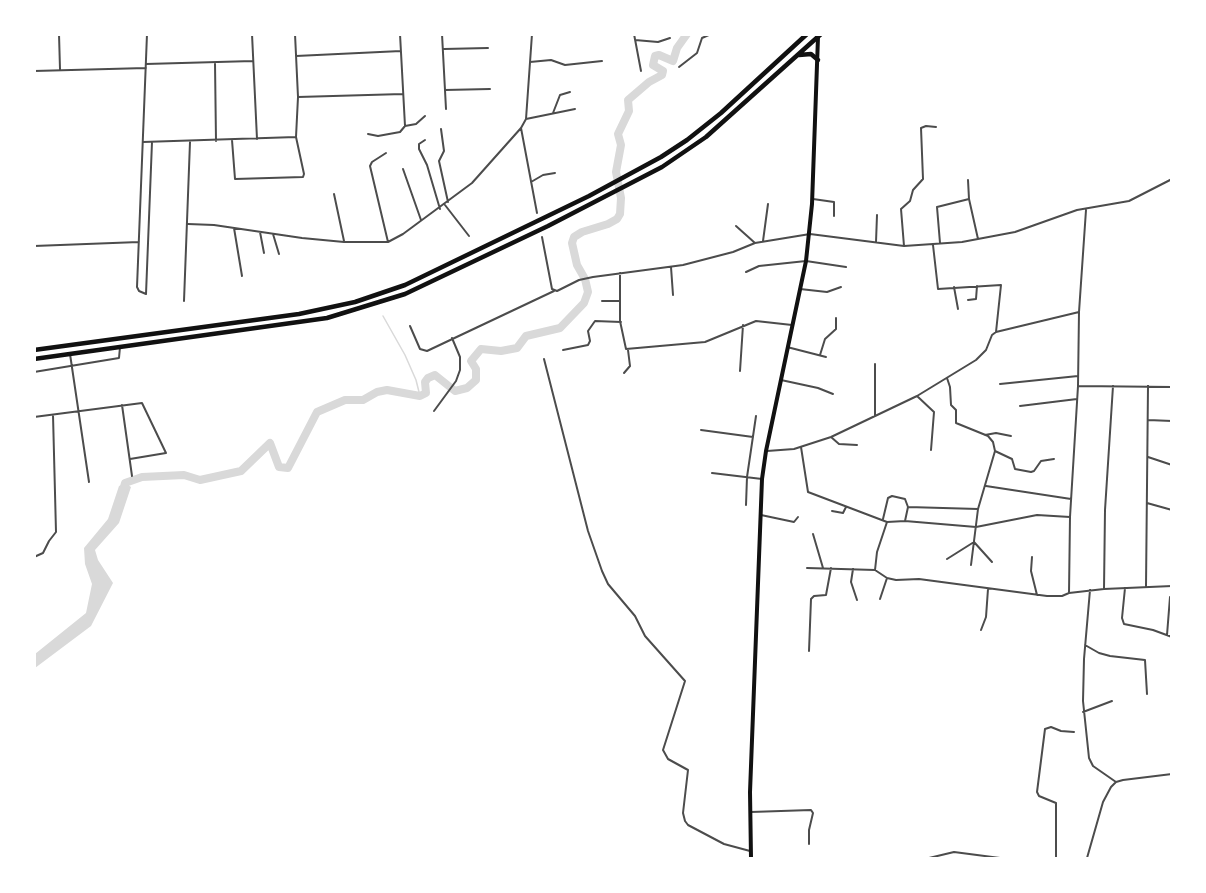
<!DOCTYPE html>
<html>
<head>
<meta charset="utf-8">
<style>
	body { margin:0 }
	#map { position:relative; width:1206px; height:893px; overflow:hidden; background:#fff; font-family:Rubik,sans-serif }
	canvas { display:block }
	.frame { position:absolute; inset:0; border:36px solid #fff; pointer-events:none }
</style>
</head>
<body>
<div id="map">
<canvas width="1206" height="893"></canvas>
<div class="frame"></div>
</div>
<script>
const ctx = document.querySelector('canvas').getContext('2d');
ctx.lineJoin = 'round';
function fillPath(path, color) {
  ctx.fillStyle = color;
  ctx.fill(path, 'evenodd');
}
function shape(rows) {
  const path = new Path2D();
  for (const r of rows) {
    path.moveTo(r[0], r[1]);
    for (let i = 2; i < r.length; i += 2) path.lineTo(r[i], r[i + 1]);
  }
  return path;
}
function strokePath(path, color, width, dash) {
  ctx.strokeStyle = color;
  ctx.lineWidth = width;
  ctx.lineCap = dash ? 'butt' : 'round';
  ctx.setLineDash(dash || []);
  ctx.stroke(path);
}
const water = shape([
	[125,483,131,487,119,523,95,550,98,560,113,583,91,626,35,668,35,654,86,613,92,584,85,564,84,548,108,519,119,486]
]);
const stream = shape([
	[383,316,405,355,416,380,420,396]
]);
const river = shape([
	[122,494,125,483,142,477,184,475,200,480,241,471,270,443,279,467,288,468,317,412,345,400,363,400,377,392,387,390,420,396,426,393,425,382,428,378,435,375,455,391,467,388,476,380,476,369,471,361,481,349,501,351,517,348,526,336,560,328,584,303,588,292,585,279,577,265,572,243,574,237,582,232,608,224,617,219,620,214,621,198,616,172,621,145,618,134,629,111,628,100,649,82,662,75,663,71,653,65,655,56,659,55,673,61,677,48,687,34]
]);
const minor = shape([
	[59,34,60,69],
	[147,34,137,287,139,291,146,294,152,142],
	[252,34,257,139],
	[442,34,446,109],
	[634,34,641,71],
	[635,40,658,42,670,38],
	[444,49,488,48],
	[296,56,401,51],
	[530,62,551,60,565,65,602,61],
	[215,63,216,141],
	[146,64,253,61],
	[679,67,697,53,702,38,711,34],
	[34,71,146,68],
	[445,90,490,89],
	[298,97,403,94],
	[553,113,560,95,570,92],
	[526,119,575,109],
	[405,126,416,124,425,116],
	[521,128,537,213],
	[441,129,444,151,439,161,448,202],
	[368,134,378,136,400,132,405,126,400,34],
	[232,140,235,179,303,177,304,174,296,137,298,97,295,34],
	[425,140,419,144,419,149,427,165,440,209],
	[143,142,296,137],
	[386,153,372,162,370,166,388,242],
	[403,169,421,220],
	[968,180,969,199,978,239],
	[531,182,543,175,555,173],
	[334,194,344,241],
	[813,199,834,202,834,216],
	[445,205,469,236],
	[1086,210,1079,312,1078,386,1070,517,1069,593,1104,589,1172,586],
	[188,224,214,225,302,238,344,242,388,242,403,234,472,183,521,128,526,119,532,34],
	[736,226,755,243],
	[234,228,242,276],
	[260,232,264,253],
	[273,234,279,254],
	[542,237,552,289,557,291,579,280,593,277,683,265,733,252,755,243,810,234,904,246,962,242,1015,232,1077,210,1129,201,1172,179],
	[763,241,768,204],
	[876,242,877,215],
	[940,243,937,207,969,199],
	[933,245,938,289,1001,285,996,332],
	[34,246,139,242],
	[904,246,901,209,910,201,913,190,923,179,921,128,926,126,936,127],
	[671,267,673,295],
	[746,272,759,266,806,261,846,267],
	[620,273,620,321,626,349,705,342,756,321,792,325],
	[954,287,958,309],
	[800,289,827,292,841,287],
	[968,300,976,299,977,286],
	[184,301,190,142],
	[602,301,620,301],
	[410,326,420,349,427,351,554,291],
	[787,347,826,357],
	[563,350,588,345,590,341,588,331,595,321,621,322],
	[70,354,89,482],
	[820,355,825,339,836,329,836,318],
	[544,359,588,531,602,571,608,584,635,616,645,636,685,681,663,750,668,759,688,770,683,813,685,821,688,825,724,844,750,851],
	[740,371,743,325],
	[34,372,119,358,120,347],
	[624,373,630,366,628,350],
	[947,378,950,387,951,405,956,410,956,423,988,436,993,442,995,451,978,509,971,565],
	[781,380,818,388,833,394],
	[1000,384,1078,376],
	[1078,386,1172,387],
	[917,396,934,412,931,450],
	[122,405,132,476],
	[1020,406,1077,399],
	[434,411,456,381,460,370,460,357,452,338],
	[875,416,875,364],
	[34,417,142,403,166,453,130,459],
	[1148,420,1172,421],
	[701,430,753,437],
	[985,435,996,433,1011,436],
	[831,437,839,444,857,445],
	[801,447,808,492,887,522,905,521,976,527,1037,515,1070,517],
	[767,451,794,449,831,437,917,396,976,360,986,350,992,335,996,332,1079,312],
	[995,451,1012,459,1015,469,1031,472,1034,471,1041,461,1054,459],
	[1148,457,1172,465],
	[712,473,762,479],
	[986,486,1071,499],
	[1147,503,1172,510],
	[746,505,747,477,756,416],
	[908,507,978,509],
	[832,511,843,513,846,507],
	[761,515,794,522,798,517],
	[883,519,888,498,892,496,905,499,908,507,905,521],
	[813,534,823,568],
	[34,557,43,553,49,541,56,532,53,415],
	[1032,557,1031,571,1037,595],
	[947,559,974,542,992,562],
	[807,568,875,570,887,578,896,580,919,579,1047,596,1062,596,1069,593],
	[853,569,851,582,857,600],
	[875,570,877,552,887,522],
	[1146,586,1148,386],
	[1125,588,1122,618,1124,624,1153,630,1172,637],
	[1104,589,1105,510,1113,386],
	[1090,590,1084,659,1083,701,1089,758,1093,766,1116,782],
	[880,599,887,578],
	[981,630,986,617,988,589],
	[1167,635,1170,597],
	[1085,645,1099,653,1110,656,1145,660,1147,694],
	[809,651,811,599,814,596,826,595,831,568],
	[1083,712,1112,701],
	[751,812,811,810,813,813,809,830,809,844],
	[929,858,954,852,1000,858],
	[1056,858,1056,803,1039,796,1037,792,1045,729,1051,727,1061,731,1074,732],
	[1087,858,1103,802,1111,787,1116,782,1123,780,1172,774]
]);
const secondary = shape([
	[751,858,750,792,762,479,766,451,806,261,812,204,818,37]
]);
const trunk = shape([
	[799,55,811,54,818,60],
	[34,350,299,314,355,302,405,285,589,196,661,157,687,140,721,113,807,34],
	[34,359,327,318,405,294,548,226,662,167,706,137,821,34]
]);
fillPath(water, '#d9d9d9');
strokePath(stream, '#d9d9d9', 1.5);
strokePath(river, '#d9d9d9', 8);
strokePath(minor, '#4c4c4c', 2);
strokePath(secondary, '#111', 4);
strokePath(trunk, '#111', 4.5);
</script>
</body>
</html>
